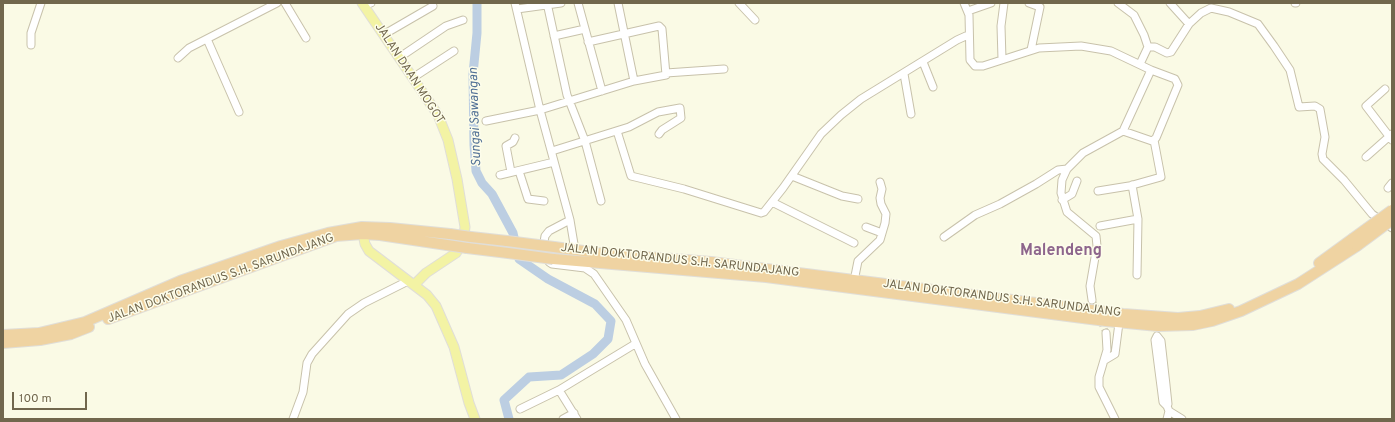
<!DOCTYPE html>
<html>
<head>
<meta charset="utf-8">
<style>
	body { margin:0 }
	#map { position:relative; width:1395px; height:422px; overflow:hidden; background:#fafae5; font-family:Overpass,sans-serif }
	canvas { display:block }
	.frame { position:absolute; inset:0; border:4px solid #71674d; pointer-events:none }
	.scale { position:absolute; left:12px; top:392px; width:75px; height:18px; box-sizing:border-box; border:2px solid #71674d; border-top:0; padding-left:5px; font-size:12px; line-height:14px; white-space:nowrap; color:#71674d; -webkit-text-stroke:3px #fdfdeb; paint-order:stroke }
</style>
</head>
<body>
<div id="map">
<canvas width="1395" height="422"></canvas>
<div class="frame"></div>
<div class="scale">100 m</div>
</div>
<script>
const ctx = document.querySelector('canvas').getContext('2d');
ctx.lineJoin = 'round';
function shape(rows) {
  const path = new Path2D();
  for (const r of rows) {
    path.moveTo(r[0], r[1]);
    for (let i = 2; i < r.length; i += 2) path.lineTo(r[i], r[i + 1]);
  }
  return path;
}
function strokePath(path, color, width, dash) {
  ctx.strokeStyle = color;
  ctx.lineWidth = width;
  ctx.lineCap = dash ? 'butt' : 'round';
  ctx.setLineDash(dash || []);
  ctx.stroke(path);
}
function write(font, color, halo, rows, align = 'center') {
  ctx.font = font + ' Overpass,sans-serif';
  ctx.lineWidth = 3;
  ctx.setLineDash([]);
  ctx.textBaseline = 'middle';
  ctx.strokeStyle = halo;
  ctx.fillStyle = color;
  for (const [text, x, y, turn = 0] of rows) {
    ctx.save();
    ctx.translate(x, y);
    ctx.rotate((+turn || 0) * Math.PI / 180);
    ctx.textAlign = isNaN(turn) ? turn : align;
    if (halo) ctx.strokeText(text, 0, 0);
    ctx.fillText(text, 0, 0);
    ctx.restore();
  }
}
const river = shape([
	[477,3,477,33,473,74,474,145,476,171,482,183,492,194,513,233,519,259,548,279,595,304,611,321,608,339,593,354,561,375,529,377,504,400,509,419]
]);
const minorTunnel = shape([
	[1092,300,1106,333]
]);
const minor = shape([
	[285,3,306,38],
	[515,3,540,110,570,220,575,250],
	[547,3,567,95,585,141,601,201],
	[578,3,602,91],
	[618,3,634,81],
	[739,3,755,20],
	[964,3,969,15,970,60,975,66,983,66,1039,48,1081,46,1111,51,1151,70,1123,131,1083,153,1067,169,1062,180,1061,193,1067,212,1096,236,1097,246,1090,286,1092,300],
	[1029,3,1040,7,1031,50],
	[1118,3,1134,15,1144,35,1148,47,1140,64],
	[1170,3,1189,24],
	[1295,3,1296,3],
	[363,5,371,3],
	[517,9,561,3],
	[968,11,991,3],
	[383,35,433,6],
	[554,36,585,29],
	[207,39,239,112],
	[31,45,31,33,41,3],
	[1148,47,1155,47,1167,53,1171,52,1189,24,1201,13,1211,8,1229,12,1258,24,1274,46,1290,70,1299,107,1315,106,1320,109,1325,137,1322,154,1323,159,1344,180,1372,214,1392,228],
	[400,57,446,26,463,20],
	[178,58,189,48,277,3],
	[1002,59,1001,26,1004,3],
	[923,62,933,87],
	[666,73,724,69],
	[904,74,911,114],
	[414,77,454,51],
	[1385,89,1366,106,1392,140],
	[486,121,540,110,634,81,666,75,662,29,659,26,588,42],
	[617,131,631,176,684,189,761,213,764,212,783,188,821,134,841,115,861,99,957,40,968,35],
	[1123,131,1152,141,1156,138,1178,85,1175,79,1151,70],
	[552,151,629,127,658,112,680,108,681,118,662,130,659,134],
	[1366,157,1392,134],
	[519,171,528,199,544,201],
	[511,172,506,146,513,142,515,138],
	[500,175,554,162],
	[792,176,842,196,858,199],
	[1132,185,1138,219,1137,275],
	[1388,188,1392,183],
	[1098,191,1129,186,1161,177,1154,140],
	[1062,200,1072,194,1077,181],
	[772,202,854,243],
	[570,220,549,231,545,236,544,242,549,262,552,264,585,268,594,274,626,320,645,364,676,419],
	[1100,226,1138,219],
	[866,227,882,233],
	[944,237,975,215,1000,204,1036,184,1058,170,1067,169],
	[854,281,858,261,880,240,885,223,886,214,881,204,880,198,882,189,880,182],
	[1106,333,1107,350,1099,377,1099,387,1115,419],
	[1105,360,1115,354,1119,323],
	[1167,406,1163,402,1155,340,1157,336,1161,341,1166,385,1168,404,1167,406,1169,411,1167,419],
	[520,409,559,390],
	[1169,411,1182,419],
	[293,419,303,392,307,363,312,354,348,314,364,303,408,281],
	[563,419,574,413],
	[577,419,559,390,635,344]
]);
const major = shape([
	[362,3,438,115,448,140,457,179,465,227,463,242,456,253,426,273,414,285],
	[362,229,365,244,369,251,427,295,436,306,454,347,469,403,475,419]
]);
const highway = shape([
	[471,237,507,241],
	[554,247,598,253,711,262,1123,314,1178,318,1200,316,1229,309],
	[467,248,508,253],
	[553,259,766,277,1106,321,1158,326,1193,325,1212,321,1241,311,1298,284,1357,246],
	[1319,263,1352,239],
	[108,319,336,236,362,234,380,235,447,245],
	[3,335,39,333,85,322,180,281,281,246,328,233,362,227,390,228,450,234],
	[3,343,40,340,71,334,89,327]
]);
const highwayBridge = shape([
	[450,234,471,237],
	[1352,239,1392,210],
	[507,241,554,247],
	[447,245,467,248],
	[1357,246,1392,220],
	[508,253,553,259]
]);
const streetNames = [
	["JALAN DAAN MOGOT",409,74,57],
	["JALAN DOKTORANDUS S.H. SARUNDAJANG",680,261,6],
	["JALAN DOKTORANDUS S.H. SARUNDAJANG",221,279,-20],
	["JALAN DOKTORANDUS S.H. SARUNDAJANG",1002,299,7]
];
const waterNames = [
	["Sungai Sawangan",476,117,-92]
];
const districtNames = [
	["Malendeng",1061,252]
];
strokePath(river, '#bccee2', 9);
strokePath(minorTunnel, '#d8d5bf', 7, [7, 3.5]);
strokePath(minor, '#c8c2ab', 9);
strokePath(major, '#e0ded8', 11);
strokePath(highway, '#e0ded8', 12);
strokePath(minor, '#fff', 7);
strokePath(major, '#f3f3a4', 9);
strokePath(highway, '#efd3a2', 10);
strokePath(highwayBridge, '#e0ded8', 12, []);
strokePath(highwayBridge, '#efd3a2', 10);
write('12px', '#71674d', '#fdfdeb', streetNames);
write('italic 13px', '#527196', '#fdfdeb', waterNames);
write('bold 16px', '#8d658c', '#fdfdeb', districtNames);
</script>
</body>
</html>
